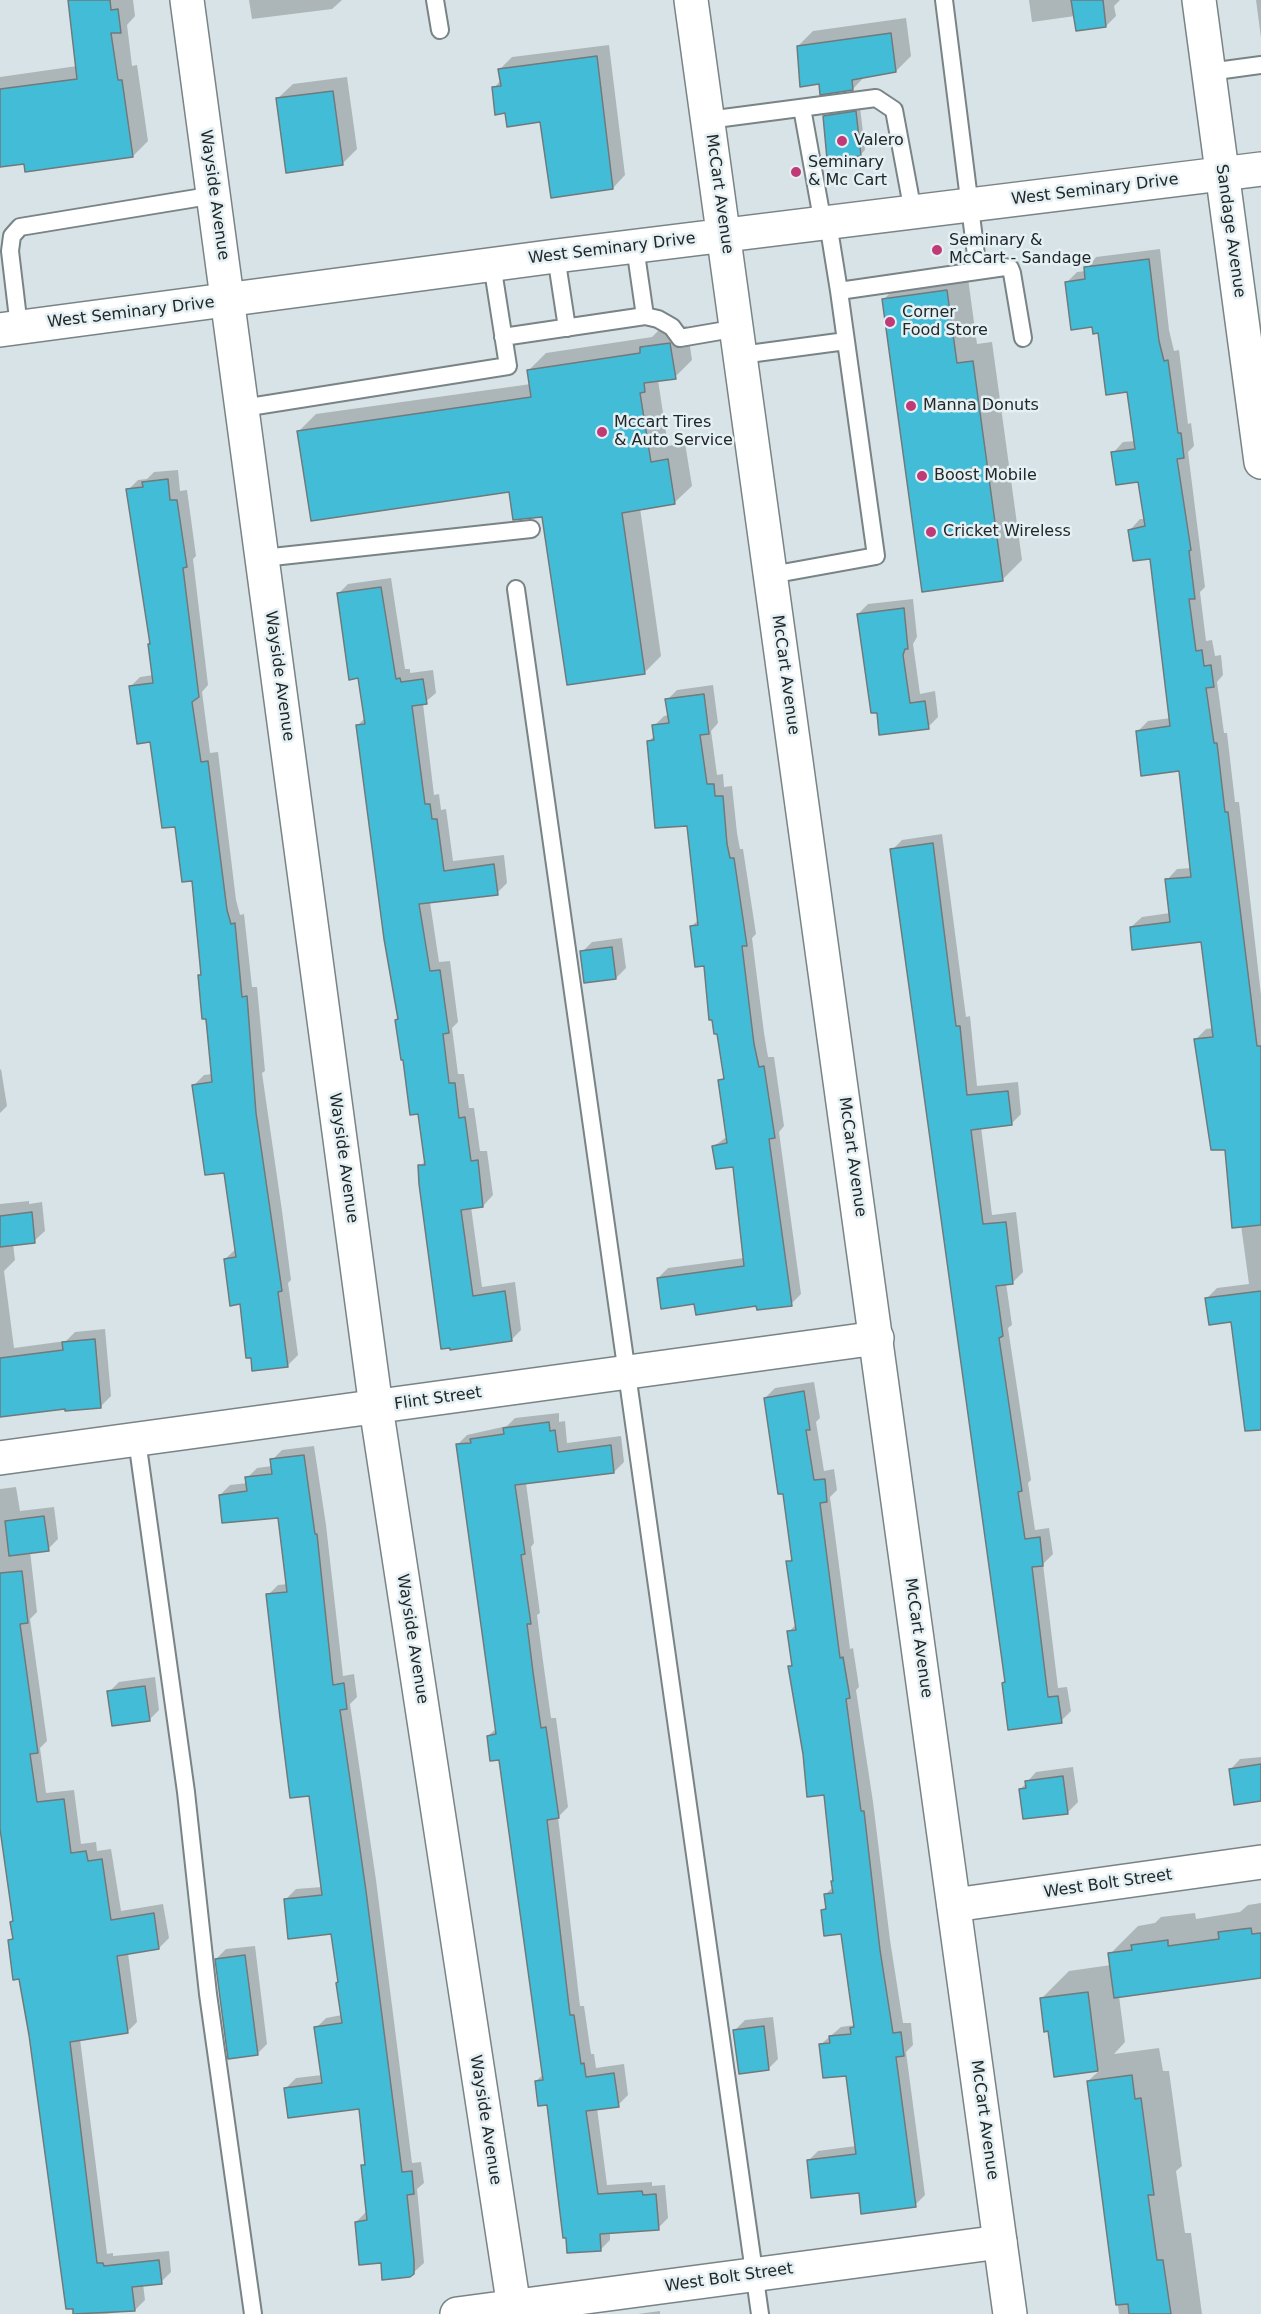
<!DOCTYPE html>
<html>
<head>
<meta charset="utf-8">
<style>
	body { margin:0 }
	canvas { display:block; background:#d7e3e6 }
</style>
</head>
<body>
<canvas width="1261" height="2314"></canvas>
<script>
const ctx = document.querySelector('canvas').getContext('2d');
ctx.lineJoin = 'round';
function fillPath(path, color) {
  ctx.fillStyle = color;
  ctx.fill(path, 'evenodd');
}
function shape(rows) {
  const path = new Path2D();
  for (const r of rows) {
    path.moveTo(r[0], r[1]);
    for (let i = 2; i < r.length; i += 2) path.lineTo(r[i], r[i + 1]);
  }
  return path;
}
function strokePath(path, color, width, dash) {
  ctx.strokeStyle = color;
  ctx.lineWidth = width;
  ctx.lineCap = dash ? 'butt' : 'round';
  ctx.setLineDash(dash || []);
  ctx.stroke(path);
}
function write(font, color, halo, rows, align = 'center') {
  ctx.font = font + ' "DejaVu Sans",sans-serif';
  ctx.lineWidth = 5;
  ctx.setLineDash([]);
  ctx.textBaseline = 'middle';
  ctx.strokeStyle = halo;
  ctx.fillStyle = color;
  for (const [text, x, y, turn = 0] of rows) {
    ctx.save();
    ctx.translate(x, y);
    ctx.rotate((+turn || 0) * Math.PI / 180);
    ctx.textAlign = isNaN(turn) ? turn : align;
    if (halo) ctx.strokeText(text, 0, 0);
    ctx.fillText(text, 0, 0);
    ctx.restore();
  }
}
const shadow = shape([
	[69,0,133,0,135,16,127,25,132,66,137,65,148,141,133,156,0,166,0,77,77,66],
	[249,0,342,0,332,9,252,19],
	[1029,0,1120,0,1114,6,1116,16,1106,26,1075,16,1032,22],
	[1256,0,1261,0,1261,38],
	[906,18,911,56,896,71,865,76,853,89,821,82,798,46,813,31],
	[609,45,625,175,613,188,542,121,507,112,494,88,501,80,500,69,512,57],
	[347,77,357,149,342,164,277,99,293,84],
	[860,107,865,150,860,155,824,116,829,111],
	[1160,249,1169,330,1174,351,1179,350,1188,424,1191,423,1194,446,1188,452,1205,587,1200,592,1206,641,1212,640,1215,656,1221,655,1223,675,1217,682,1224,733,1227,733,1235,802,1239,802,1261,995,1261,1393,1233,1321,1207,1298,1217,1288,1249,1284,1241,1225,1226,1149,1195,1040,1206,1029,1214,1028,1202,940,1131,927,1142,917,1170,913,1167,880,1177,869,1192,868,1180,769,1137,732,1148,721,1171,718,1151,557,1130,530,1140,519,1145,519,1139,480,1113,453,1123,442,1136,441,1129,390,1100,332,1066,283,1077,272,1086,271,1096,257],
	[967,271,977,344,992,342,1022,560,1002,580,883,300,903,280],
	[687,326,692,360,675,377,658,380,668,446,685,443,692,486,674,503,640,508,661,656,644,673,543,515,510,491,299,431,316,414,531,384,529,370,546,353,652,337,658,331],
	[178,470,180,491,187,490,196,556,193,559,208,685,202,692,210,753,218,752,236,900,240,915,244,914,252,987,257,987,265,1071,262,1073,282,1211,291,1280,288,1283,298,1355,288,1365,241,1302,225,1259,236,1249,225,1171,194,1085,204,1075,213,1074,199,976,202,973,193,879,151,740,130,687,140,677,154,675,151,643,128,490,138,480,147,479,154,472],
	[391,578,405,669,410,669,410,673,433,670,436,693,423,704,434,795,439,794,441,810,446,809,453,861,504,855,507,883,497,893,430,902,439,962,450,961,458,1022,452,1028,458,1074,464,1074,469,1108,474,1108,480,1151,487,1151,493,1195,483,1206,471,1207,482,1287,515,1282,521,1330,511,1340,452,1348,420,1166,426,1160,357,726,365,718,360,677,338,594,348,584],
	[913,599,917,637,913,644,920,694,935,691,938,717,928,727,878,711,858,614,868,604],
	[713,685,718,723,711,731,717,775,723,774,724,787,732,786,737,833,740,849,743,849,756,934,752,938,764,1033,768,1057,774,1057,784,1126,779,1132,801,1294,791,1304,696,1303,658,1278,668,1268,744,1258,734,1165,714,1146,728,1136,720,1081,725,1076,705,964,691,927,699,919,688,824,649,741,655,735,654,726,664,716,669,715,667,700,677,690],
	[942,834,966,1017,970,1016,977,1086,1018,1082,1021,1114,1011,1124,981,1127,992,1215,1016,1212,1023,1272,1013,1282,1006,1283,1012,1325,1008,1328,1031,1480,1028,1483,1035,1530,1049,1528,1053,1554,1043,1564,1058,1688,1067,1687,1071,1711,1061,1721,1003,1683,1006,1680,892,850,902,840],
	[622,938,626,968,616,978,582,952,592,942],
	[1,1069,7,1106,0,1113,0,1070],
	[29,1201,29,1204,42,1202,45,1231,34,1241,13,1244,15,1260,4,1271,14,1348,66,1341,75,1332,105,1329,111,1396,101,1406,66,1407,0,1416,0,1204],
	[814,1382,820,1418,816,1422,824,1471,834,1469,837,1490,830,1497,850,1649,853,1648,859,1687,856,1690,873,1802,890,1940,903,2023,911,2023,913,2045,906,2052,925,2195,915,2205,860,2191,808,2161,818,2151,856,2146,848,2074,820,2045,841,2027,855,2025,842,1932,823,1910,827,1906,825,1895,833,1887,835,1880,826,1794,804,1754,789,1667,793,1663,789,1632,796,1624,788,1562,793,1557,784,1492,765,1398,775,1388],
	[559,1413,559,1422,565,1421,567,1443,621,1436,624,1462,614,1472,526,1483,534,1543,531,1547,540,1613,537,1615,543,1661,551,1718,556,1718,568,1807,558,1817,580,2006,584,2006,591,2054,594,2054,596,2068,624,2064,628,2095,618,2105,597,2108,607,2185,652,2182,652,2186,665,2185,668,2218,658,2228,610,2232,610,2240,600,2250,548,2104,536,2081,544,2074,500,1758,488,1736,497,1728,457,1445,467,1435,507,1426,515,1418],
	[314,1446,326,1525,343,1676,354,1674,357,1697,350,1704,376,1880,412,2163,421,2162,424,2183,417,2189,424,2263,413,2273,382,2261,356,2222,366,2212,362,2166,366,2162,360,2108,286,2088,296,2078,322,2075,316,2028,326,2018,342,2015,333,1932,286,1899,296,1889,322,1887,310,1794,268,1595,278,1585,288,1584,280,1517,220,1495,230,1485,248,1483,247,1478,257,1468,272,1466,272,1460,282,1450],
	[16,1487,20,1511,54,1507,58,1539,48,1549,30,1551,37,1612,30,1619,47,1741,40,1748,46,1793,74,1790,81,1844,96,1842,97,1851,111,1849,121,1911,163,1904,169,1938,159,1948,128,1953,137,2022,127,2032,80,2039,107,2254,113,2253,113,2256,169,2251,171,2272,161,2282,143,2284,145,2300,135,2310,106,2314,75,2314,30,2035,20,1977,10,1941,14,1936,15,1920,0,1827,0,1489],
	[155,1677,159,1710,149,1720,109,1692,119,1682],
	[1261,1757,1261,1800,1230,1770,1240,1759],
	[1073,1767,1078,1802,1068,1812,1020,1790,1036,1772],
	[1261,1903,1261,1978,1119,1996,1125,2042,1114,2054,1159,2048,1163,2071,1169,2071,1182,2166,1176,2171,1185,2233,1191,2233,1202,2314,1119,2314,1088,2081,1100,2070,1056,2075,1050,2030,1041,1999,1069,1971,1111,1965,1110,1954,1138,1926,1155,1923,1161,1917,1195,1913,1196,1919,1240,1912,1248,1905],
	[255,1946,267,2044,257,2054,216,1959,226,1949],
	[773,2017,778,2059,768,2069,735,2030,745,2020],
	[660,2311,660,2314,638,2314]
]);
const building = shape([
	[68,0,110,0,111,10,118,9,121,33,111,33,118,80,122,80,133,157,25,172,24,164,0,167,0,89,77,79,68,0],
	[1071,0,1103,0,1106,27,1076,31,1071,0],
	[891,33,896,72,852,80,853,90,820,95,819,84,800,87,797,46,891,33],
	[597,56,613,189,551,198,540,122,507,127,505,113,495,115,492,87,501,86,498,69,597,56],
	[333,91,343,165,286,173,276,98,333,91],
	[856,111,861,156,827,159,823,116,856,111],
	[1149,259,1159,341,1164,361,1168,360,1178,433,1181,433,1184,458,1177,459,1191,550,1189,551,1195,599,1189,599,1196,651,1202,650,1204,666,1211,665,1214,687,1206,688,1214,743,1217,743,1225,812,1228,812,1257,1046,1261,1046,1261,1225,1232,1228,1225,1150,1211,1150,1194,1039,1213,1037,1201,942,1132,950,1130,927,1170,922,1165,879,1191,877,1179,771,1141,776,1136,731,1170,726,1150,559,1133,561,1128,530,1145,526,1138,482,1116,485,1111,452,1135,449,1127,392,1106,395,1098,333,1093,334,1092,327,1071,330,1065,282,1085,279,1084,267,1149,259],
	[947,290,957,363,973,361,1003,581,922,592,882,299,947,290],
	[670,343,676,379,644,383,645,392,640,393,651,462,668,459,675,504,622,513,645,674,567,685,542,517,513,520,509,492,311,521,297,431,531,397,527,370,640,353,640,347,670,343],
	[168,479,170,500,177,500,187,567,183,568,199,697,192,702,201,762,208,761,227,910,231,924,235,923,242,997,247,996,256,1113,282,1291,278,1292,288,1367,252,1371,251,1358,246,1358,240,1304,230,1306,229,1298,224,1259,236,1257,224,1173,205,1175,192,1085,212,1082,206,1019,202,1019,198,975,201,975,192,881,182,882,175,827,162,828,150,742,137,744,129,686,153,683,148,644,150,644,126,489,143,487,142,482,168,479],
	[381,587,396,679,400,678,401,682,423,679,427,704,412,706,425,804,430,804,432,819,437,819,444,871,494,864,498,895,419,904,430,971,440,970,449,1033,443,1034,449,1083,455,1083,459,1118,465,1117,471,1161,478,1160,483,1207,461,1210,473,1296,505,1291,512,1341,450,1350,450,1348,441,1349,419,1184,418,1165,425,1165,418,1114,410,1115,403,1060,401,1060,395,1020,398,1019,384,939,356,725,365,724,358,678,349,680,337,593,381,587],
	[904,608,908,649,905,649,903,655,910,703,925,701,929,729,879,735,877,713,871,713,857,614,904,608],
	[704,694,709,734,700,735,707,784,714,784,715,796,723,796,727,844,730,858,734,858,747,946,742,946,754,1044,759,1067,764,1066,775,1138,769,1139,792,1306,757,1310,756,1306,696,1315,694,1304,661,1309,657,1278,744,1266,733,1167,716,1169,712,1146,727,1143,718,1080,724,1079,717,1034,714,1034,712,1020,709,1020,704,966,695,967,690,926,698,925,687,826,655,828,647,741,654,740,652,725,669,723,665,699,704,694],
	[933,843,956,1026,960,1026,967,1095,1008,1091,1012,1125,971,1130,983,1224,1006,1222,1013,1284,996,1286,1003,1336,999,1338,1022,1491,1018,1492,1025,1539,1040,1537,1043,1566,1032,1567,1048,1697,1058,1696,1062,1723,1008,1730,1002,1683,1005,1682,890,849,933,843],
	[612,947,616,979,584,983,580,951,612,947],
	[32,1212,35,1243,0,1247,0,1216,32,1212],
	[1261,1291,1261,1430,1245,1431,1231,1322,1209,1325,1205,1298,1261,1291],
	[95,1339,101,1408,65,1411,65,1409,0,1417,0,1358,63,1350,62,1342,95,1339],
	[804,1391,810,1430,806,1430,814,1480,825,1479,827,1502,820,1503,840,1658,843,1657,850,1698,846,1699,861,1811,864,1811,880,1950,893,2033,901,2032,904,2056,896,2057,916,2207,861,2214,859,2193,811,2198,807,2160,856,2154,846,2076,823,2078,819,2044,830,2043,829,2036,851,2034,850,2028,854,2027,841,1934,824,1936,821,1910,826,1909,824,1894,833,1893,831,1881,833,1881,824,1795,807,1797,803,1754,788,1666,792,1666,787,1631,796,1630,786,1561,792,1561,783,1494,778,1494,764,1398,804,1391],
	[549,1422,550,1431,555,1430,558,1452,611,1445,614,1473,515,1485,525,1554,521,1555,531,1624,527,1624,533,1672,541,1728,546,1727,559,1818,547,1820,570,2015,574,2015,581,2064,584,2063,586,2077,614,2073,619,2107,586,2111,598,2194,642,2191,643,2195,656,2194,659,2230,600,2234,601,2251,567,2253,566,2238,563,2238,547,2105,538,2106,535,2081,543,2080,499,1760,490,1761,487,1736,496,1734,456,1444,471,1443,470,1439,504,1434,503,1428,549,1422],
	[304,1455,315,1534,317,1534,333,1685,344,1683,347,1709,340,1710,366,1891,402,2172,412,2171,414,2194,407,2195,414,2260,414,2274,410,2277,382,2280,381,2263,359,2265,355,2222,367,2220,361,2165,365,2165,359,2109,288,2118,284,2088,322,2083,314,2027,342,2023,336,1983,338,1982,331,1934,288,1939,284,1899,322,1895,309,1796,290,1798,280,1718,266,1594,287,1592,278,1518,222,1523,219,1495,247,1491,245,1477,272,1474,270,1459,304,1455],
	[44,1516,49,1551,9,1556,5,1521,44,1516],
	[22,1571,28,1623,20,1624,38,1753,30,1754,37,1802,64,1799,71,1853,86,1851,88,1861,102,1859,111,1920,154,1913,159,1949,117,1956,128,2033,70,2042,97,2263,103,2263,104,2266,159,2260,162,2284,132,2287,135,2311,73,2314,73,2309,66,2309,29,2035,19,1979,13,1980,8,1940,13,1939,10,1922,13,1921,0,1829,0,1573,22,1571],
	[145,1686,150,1721,112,1726,107,1691,145,1686],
	[1261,1764,1261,1801,1234,1805,1229,1769,1261,1764],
	[1063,1776,1068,1814,1023,1819,1019,1789,1026,1788,1025,1781,1063,1776],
	[1251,1928,1252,1934,1261,1933,1261,1978,1114,1998,1108,1953,1132,1950,1131,1945,1168,1940,1168,1946,1219,1939,1218,1932,1251,1928],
	[245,1955,258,2055,228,2059,215,1959,245,1955],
	[1088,1992,1098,2071,1054,2077,1048,2031,1044,2032,1040,1998,1088,1992],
	[764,2026,769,2070,739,2074,733,2030,764,2026],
	[1132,2075,1135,2099,1141,2098,1154,2195,1148,2195,1157,2260,1163,2260,1171,2314,1129,2314,1128,2304,1116,2305,1087,2081,1132,2075]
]);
const lane = shape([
	[435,0,440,30],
	[944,0,978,271],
	[1209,72,1261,65],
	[802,108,823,224],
	[708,120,876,98,894,110,913,212],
	[828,223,839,291],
	[556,256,567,328],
	[645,316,658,319,672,327,680,338,738,328],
	[19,327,10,251,12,236,20,227,215,195],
	[503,337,645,316,635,247],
	[741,355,846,341],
	[243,408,508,366,492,264],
	[263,558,531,529],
	[771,575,876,556,839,291,1005,267,1010,268,1012,273,1023,338],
	[516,589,760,2314],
	[137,1440,186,1792,208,1994,253,2314]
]);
const street = shape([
	[187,0,376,1407,515,2314],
	[1199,0,1261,462],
	[0,1458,877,1338],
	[954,1905,1261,1862],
	[457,2314,1000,2242]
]);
const secondary = shape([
	[691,0,1010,2314],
	[0,330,556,256,1261,169]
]);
const markers = [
	[842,141,6,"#c13977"],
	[796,172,6,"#c13977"],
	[937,250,6,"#c13977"],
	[890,322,6,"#c13977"],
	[911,406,6,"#c13977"],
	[602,432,6,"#c13977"],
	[922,476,6,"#c13977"],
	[931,532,6,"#c13977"]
];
const poiNames = [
	["Valero",854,141],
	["Seminary",808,163],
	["& Mc Cart",808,181],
	["Seminary &",949,241],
	["McCart - Sandage",949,259],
	["Corner",902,313],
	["Food Store",902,331],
	["Manna Donuts",923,406],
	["Mccart Tires",614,423],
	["& Auto Service",614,441],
	["Boost Mobile",934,476],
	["Cricket Wireless",943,532]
];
const streetNames = [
	["West Seminary Drive",1095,190,-7],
	["McCart Avenue",719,194,82],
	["Wayside Avenue",214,195,82],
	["Sandage Avenue",1230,231,82],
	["West Seminary Drive",612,249,-7],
	["West Seminary Drive",131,313,-7],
	["McCart Avenue",785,675,82],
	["Wayside Avenue",279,676,82],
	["McCart Avenue",852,1157,82],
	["Wayside Avenue",343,1158,82],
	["Flint Street",438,1399,-8],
	["McCart Avenue",918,1638,82],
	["Wayside Avenue",412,1639,81],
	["West Bolt Street",1108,1884,-8],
	["Wayside Avenue",485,2120,81],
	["McCart Avenue",984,2120,82],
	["West Bolt Street",729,2278,-8]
];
fillPath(shadow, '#0003');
fillPath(building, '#43bdd7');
strokePath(building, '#6f7a7c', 1.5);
strokePath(lane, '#798486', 20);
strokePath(street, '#798486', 36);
strokePath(secondary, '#798486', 36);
strokePath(lane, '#fff', 16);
strokePath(street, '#fff', 33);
strokePath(secondary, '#fff', 33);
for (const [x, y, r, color] of markers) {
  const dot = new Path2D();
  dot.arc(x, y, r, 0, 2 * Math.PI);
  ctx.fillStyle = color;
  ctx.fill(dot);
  strokePath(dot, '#e4f0f4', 2);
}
write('16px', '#222728', '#e4f0f4', poiNames, 'left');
write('16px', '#222728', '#e4f0f4', streetNames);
</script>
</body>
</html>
